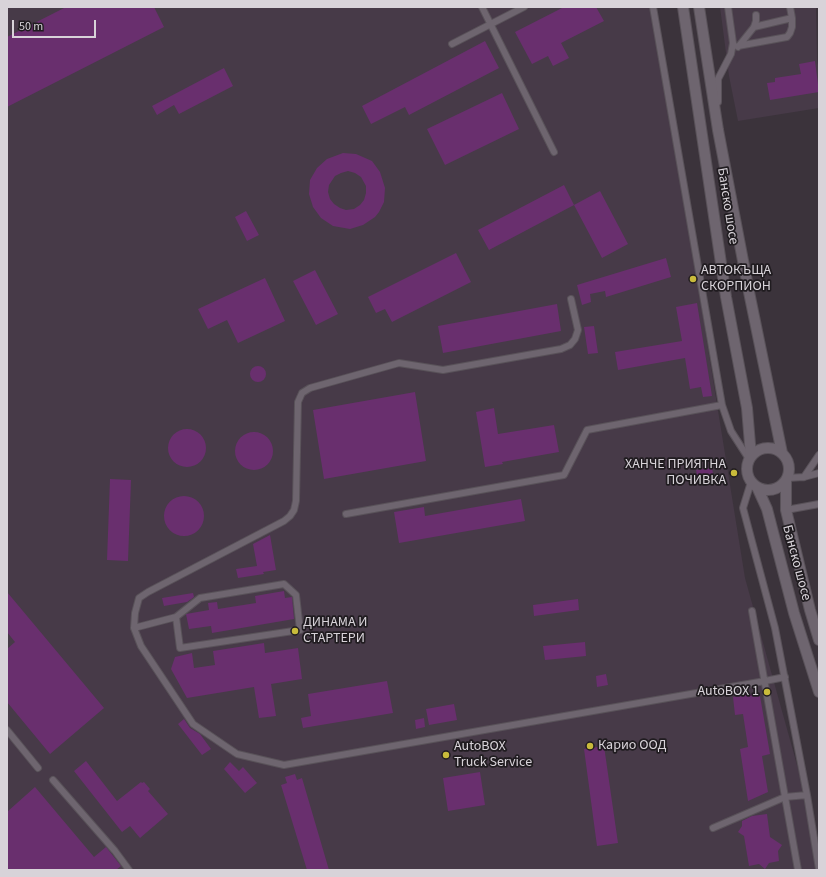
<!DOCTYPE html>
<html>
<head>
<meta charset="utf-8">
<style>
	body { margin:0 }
	#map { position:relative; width:826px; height:877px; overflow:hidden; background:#3b333b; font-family:"Source Sans 3",sans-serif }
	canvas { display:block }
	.frame { position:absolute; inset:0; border:8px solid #d8d3d9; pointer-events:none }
	.scale { position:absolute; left:12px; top:20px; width:84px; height:18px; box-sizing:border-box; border:2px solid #d8d3d9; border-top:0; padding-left:5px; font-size:12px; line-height:14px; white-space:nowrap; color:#d8d3d9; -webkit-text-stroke:3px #201c20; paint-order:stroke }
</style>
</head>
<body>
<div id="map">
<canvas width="826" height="877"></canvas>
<div class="frame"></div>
<div class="scale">50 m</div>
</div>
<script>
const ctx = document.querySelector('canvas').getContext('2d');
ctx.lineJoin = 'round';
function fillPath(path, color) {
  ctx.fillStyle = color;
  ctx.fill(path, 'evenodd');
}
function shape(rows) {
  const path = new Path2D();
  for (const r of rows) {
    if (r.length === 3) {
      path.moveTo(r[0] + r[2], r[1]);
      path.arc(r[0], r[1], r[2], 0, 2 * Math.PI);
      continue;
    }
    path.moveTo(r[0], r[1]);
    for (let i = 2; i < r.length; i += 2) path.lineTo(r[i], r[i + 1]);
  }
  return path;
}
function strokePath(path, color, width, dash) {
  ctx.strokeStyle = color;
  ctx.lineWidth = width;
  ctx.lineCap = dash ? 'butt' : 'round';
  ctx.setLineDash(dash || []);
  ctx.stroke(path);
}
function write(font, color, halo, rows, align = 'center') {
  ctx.font = font + ' "Source Sans 3",sans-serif';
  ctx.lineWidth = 3.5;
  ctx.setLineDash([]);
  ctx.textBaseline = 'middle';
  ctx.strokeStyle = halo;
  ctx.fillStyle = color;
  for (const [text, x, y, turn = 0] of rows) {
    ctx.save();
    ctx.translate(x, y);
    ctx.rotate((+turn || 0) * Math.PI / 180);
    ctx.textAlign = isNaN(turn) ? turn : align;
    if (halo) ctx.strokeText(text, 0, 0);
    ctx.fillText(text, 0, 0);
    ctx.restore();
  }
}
const built = shape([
	[7,7,653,7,745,578,819,844,819,870,7,870],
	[720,7,816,7,817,59,819,71,819,108,738,121,729,76]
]);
const building = shape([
	[66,7,154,7,164,27,7,107,7,37],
	[564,7,596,7,604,21,561,43,569,58,553,66,548,56,532,64,515,32],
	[485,41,499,68,409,115,405,107,371,124,362,106],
	[815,61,819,92,770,100,767,83,775,82,775,78,801,74,799,64],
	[224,68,233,86,179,114,174,105,157,115,152,106],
	[502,93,519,129,445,165,427,129],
	[343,153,356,154,372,161,380,172,385,188,384,202,379,212,375,217,363,225,350,229,333,226,321,218,313,207,309,194,310,180,317,168,327,159],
	[348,171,355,173,361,177,366,186,366,193,364,200,360,205,354,209,346,210,340,208,334,204,330,199,328,192,329,185,335,176,341,173],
	[564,185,574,205,489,250,478,230],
	[600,191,628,244,602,258,574,205],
	[246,211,259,235,247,241,235,217],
	[456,253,471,282,392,322,385,309,376,313,368,297],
	[666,258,671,277,606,297,605,291,590,294,591,302,582,305,577,285],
	[315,270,338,314,316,325,293,281],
	[265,278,285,321,238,343,227,320,208,329,198,309],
	[697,303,712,396,703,397,701,387,690,389,685,358,618,370,615,352,682,341,676,307],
	[557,304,561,331,443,353,438,326],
	[594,326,598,353,588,354,584,327],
	[258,374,8],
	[415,392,426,461,324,479,313,410],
	[494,408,498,434,554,425,559,452,502,462,503,464,485,467,476,412],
	[187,448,19],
	[254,451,19],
	[712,468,714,479,698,481,696,470],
	[110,479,131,480,128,561,107,560],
	[184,516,20],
	[521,499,525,521,399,543,394,512,424,507,425,516],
	[270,535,276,570,263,572,264,574,238,578,236,569,257,566,253,544],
	[284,591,285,598,292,597,294,619,212,633,211,626,189,629,186,614,209,610,208,603,217,602,218,609,256,603,255,596],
	[7,592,104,708,50,754,7,702,7,649,15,642,7,632],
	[193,593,194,597,187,602,164,606,162,598],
	[578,599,579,610,534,616,533,605],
	[585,642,586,656,545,660,543,646],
	[264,643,265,653,298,648,302,679,271,684,276,716,259,718,254,687,187,698,171,669,175,657,192,653,194,668,215,665,213,651],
	[606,674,608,685,597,687,596,676],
	[387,681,393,713,303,728,301,718,311,716,308,694],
	[757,693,758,696,760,696,770,754,762,756,768,792,748,801,740,749,748,747,743,714,735,715,733,697],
	[454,704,457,720,429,725,426,709],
	[424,718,425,727,416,729,415,720],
	[184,719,190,728,200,734,211,749,202,755,178,724],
	[604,746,618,843,597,846,584,749],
	[86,761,117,801,141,782,142,783,144,782,150,789,148,791,168,814,140,838,130,826,122,832,74,771],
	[230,762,239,771,243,767,257,783,245,793,224,769],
	[480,772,485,805,448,811,443,778],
	[295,774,297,780,302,778,329,870,307,870,281,785,287,783,285,777],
	[35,787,94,857,106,847,121,866,116,870,7,870,7,812],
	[767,814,770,837,782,845,778,851,779,861,769,863,765,869,759,864,749,866,744,836,738,832,742,826,742,821,752,816]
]);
const service = shape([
	[482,7,554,152],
	[653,7,722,405],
	[754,27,792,18,790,7],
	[452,44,524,7],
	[738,46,787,37,790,33,792,27,792,18],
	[738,47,754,27,756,21,756,15],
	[718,102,718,79,731,54,733,43,728,7],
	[804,477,819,455],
	[787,478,804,477,819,473],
	[751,482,743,508,775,628,807,795,819,869],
	[786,510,819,504],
	[346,514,564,475,587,430,722,405,731,431,749,459],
	[752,611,798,870],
	[176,617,200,598,284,584,296,595,300,630,180,648,176,617,134,628,141,646,193,724,237,754,284,765,765,681,785,677],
	[134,628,135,613,139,598,148,592,284,521,290,516,294,510,296,501,298,402,302,393,310,388,399,363,443,370,561,349,570,345,575,339,578,330,571,299],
	[7,730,38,768],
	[53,780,115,851,129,870],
	[713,828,785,797,807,795]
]);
const secondary = shape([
	[683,7,726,297,747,408,751,456],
	[699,7,718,130,749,292,782,453],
	[768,469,21],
	[786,480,786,510,810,610,819,640],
	[757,487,767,509,794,613,819,692]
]);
const markers = [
	[693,279,4,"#c9bb3b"],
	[734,473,4,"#c9bb3b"],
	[295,631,4,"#c9bb3b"],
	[767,692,4,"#c9bb3b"],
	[590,746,4,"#c9bb3b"],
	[446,755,4,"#c9bb3b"]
];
const streetNames = [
	["Банско шосе",727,206,81],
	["Банско шосе",796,563,75]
];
const poiNames = [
	["АВТОКЪЩА",701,271],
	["СКОРПИОН",701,287],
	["ХАНЧЕ ПРИЯТНА",726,465,"right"],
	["ПОЧИВКА",726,481,"right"],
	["ДИНАМА И",303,623],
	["СТАРТЕРИ",303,639],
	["AutoBOX 1",759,692,"right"],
	["Карио ООД",598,746],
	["AutoBOX",454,747],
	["Truck Service",454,763]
];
fillPath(built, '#473a48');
fillPath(building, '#692f6e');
strokePath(service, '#595259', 8);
strokePath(secondary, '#595259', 12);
strokePath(service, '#6e656f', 6);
strokePath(secondary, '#6e656f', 10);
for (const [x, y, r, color] of markers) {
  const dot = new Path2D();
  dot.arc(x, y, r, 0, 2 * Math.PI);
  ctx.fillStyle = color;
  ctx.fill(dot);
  strokePath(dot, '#201c20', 1.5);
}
write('14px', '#d8d3d9', '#201c20', streetNames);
write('14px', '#d8d3d9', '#201c20', poiNames, 'left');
</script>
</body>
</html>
